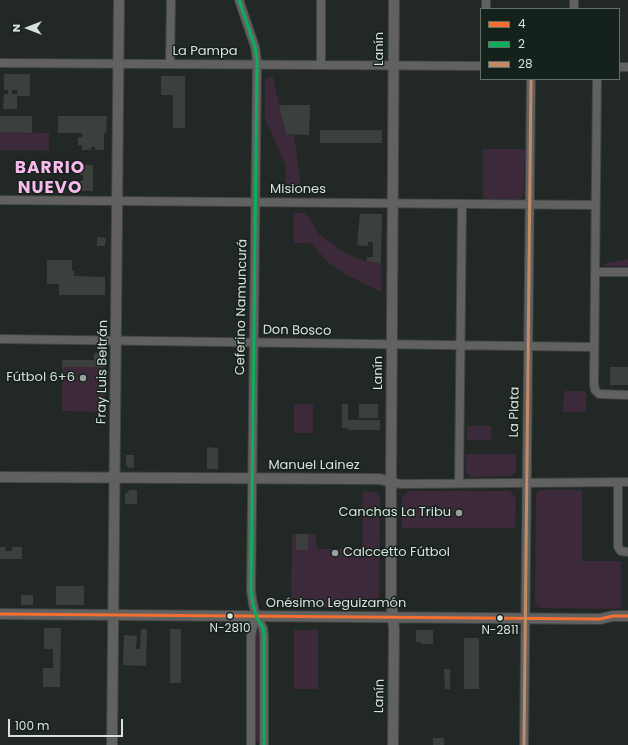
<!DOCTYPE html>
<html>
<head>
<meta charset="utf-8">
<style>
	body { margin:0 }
	#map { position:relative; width:628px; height:745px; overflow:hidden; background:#222825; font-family:Poppins,sans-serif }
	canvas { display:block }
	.legend { position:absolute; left:480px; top:8px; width:140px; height:72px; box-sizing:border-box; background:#14221b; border:1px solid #636e69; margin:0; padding:5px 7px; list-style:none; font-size:12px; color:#d9e1dd }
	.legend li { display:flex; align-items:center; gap:8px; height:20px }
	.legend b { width:20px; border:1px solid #636e69 }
	.north { position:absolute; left:8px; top:8px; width:40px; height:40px; -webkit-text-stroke:3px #14221b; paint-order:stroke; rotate:270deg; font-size:11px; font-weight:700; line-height:16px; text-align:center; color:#d9e1dd }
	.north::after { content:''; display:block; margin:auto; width:14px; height:18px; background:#d9e1dd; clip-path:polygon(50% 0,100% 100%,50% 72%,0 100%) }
	.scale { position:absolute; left:8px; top:719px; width:115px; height:18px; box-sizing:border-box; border:2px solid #d9e1dd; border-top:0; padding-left:5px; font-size:12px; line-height:14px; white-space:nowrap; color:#d9e1dd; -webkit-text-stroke:3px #14221b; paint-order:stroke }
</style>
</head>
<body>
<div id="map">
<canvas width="628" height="745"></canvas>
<ul class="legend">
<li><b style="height:5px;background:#f46f30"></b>4</li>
<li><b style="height:5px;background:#0daf5c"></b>2</li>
<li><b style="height:5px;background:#c18c65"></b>28</li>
</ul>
<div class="north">N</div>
<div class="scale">100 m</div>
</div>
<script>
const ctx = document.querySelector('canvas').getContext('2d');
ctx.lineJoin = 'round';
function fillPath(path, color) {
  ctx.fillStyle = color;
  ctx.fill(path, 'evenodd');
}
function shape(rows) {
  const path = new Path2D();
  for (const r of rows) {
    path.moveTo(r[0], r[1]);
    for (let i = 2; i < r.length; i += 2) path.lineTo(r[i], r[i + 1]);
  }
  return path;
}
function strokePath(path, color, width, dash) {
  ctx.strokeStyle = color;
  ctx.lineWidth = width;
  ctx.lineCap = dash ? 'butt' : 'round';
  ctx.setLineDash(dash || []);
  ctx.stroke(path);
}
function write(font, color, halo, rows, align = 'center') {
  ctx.font = font + ' Poppins,sans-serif';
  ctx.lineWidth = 3;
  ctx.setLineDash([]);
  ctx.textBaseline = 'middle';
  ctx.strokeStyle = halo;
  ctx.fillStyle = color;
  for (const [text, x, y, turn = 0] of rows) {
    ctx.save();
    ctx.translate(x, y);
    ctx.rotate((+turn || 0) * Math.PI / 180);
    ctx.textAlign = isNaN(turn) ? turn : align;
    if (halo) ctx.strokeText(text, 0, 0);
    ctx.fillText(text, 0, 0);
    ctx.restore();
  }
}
const green = shape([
	[270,77,273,77,286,134,294,134,302,193,286,193,285,164,265,119,265,80],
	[0,132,49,133,49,150,0,150],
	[483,149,525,149,524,193,521,198,518,199,483,199],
	[293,213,306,213,319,234,344,252,356,258,381,264,381,292,347,275,330,264,310,243,294,243],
	[628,259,628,266,605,266,603,264],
	[94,353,99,353,99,360,105,360,104,412,62,411,62,360,94,360],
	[564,391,586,391,586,412,563,412],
	[294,404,313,404,313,433,294,433],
	[467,426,491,426,491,440,467,440],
	[466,454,516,454,516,472,511,476,471,477,466,473],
	[539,490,582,490,582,561,621,561,621,609,539,608,535,605,536,494],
	[363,491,377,492,380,496,379,604,374,608,291,607,292,534,316,534,317,549,362,549],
	[408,491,510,491,516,498,515,528,402,528,402,497],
	[258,629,260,630,261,739,259,742,257,742,254,739,255,633,256,631],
	[294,630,318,630,318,689,294,689]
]);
const building = shape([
	[4,74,30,74,30,96,17,96,17,109,3,109,4,94,8,94,8,90,4,90],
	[12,90,17,90,17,94,12,94],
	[161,76,185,76,185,128,173,128,173,95,161,95],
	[279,105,310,105,309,135,286,134],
	[0,116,32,116,32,133,0,132],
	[58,116,107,116,106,133,104,133,104,150,95,150,95,147,91,147,91,150,82,150,82,145,78,145,78,137,82,137,82,133,58,133],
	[320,130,382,130,382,143,320,143],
	[80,165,93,165,93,191,79,191,80,181,83,181,83,175,80,175],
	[360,214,382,214,381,264,367,261,367,257,373,257,373,242,368,242,368,246,357,245],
	[97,237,106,238,105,246,97,246],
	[47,260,72,260,72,271,74,271,74,276,105,277,105,295,59,295,59,284,47,284],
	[94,353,99,353,99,360,105,360,105,367,62,367,62,360,94,360],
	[610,367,628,367,628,385,610,385],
	[342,404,348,404,348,420,380,420,380,430,348,430,348,428,342,428],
	[359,404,378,404,378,418,359,418],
	[207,447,218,448,218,469,207,469],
	[126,455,134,455,134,468,129,468,126,465],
	[130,490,137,490,137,504,125,504,125,494],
	[296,534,308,534,308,550,296,550],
	[0,547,6,547,5,551,12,551,12,547,22,547,22,559,0,559],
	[56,586,84,586,84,605,56,605],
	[21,595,33,595,33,605,21,605],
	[44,628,61,628,60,687,43,687,43,668,53,668,53,649,44,649],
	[141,629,147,629,146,666,123,665,124,635,137,636,136,649,140,649],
	[170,629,181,629,181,683,170,683],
	[416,630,433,630,433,644,421,644,421,642,416,642],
	[464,638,479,638,479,689,464,689],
	[444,669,450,669,450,689,445,689],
	[433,738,444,738,444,745,433,745]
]);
const minor = shape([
	[239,0,255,47,257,61,251,591,253,604,256,616,263,628,264,635,264,745],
	[486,9,486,0],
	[574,9,574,0],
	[0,63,481,66],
	[170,64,171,0],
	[321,65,321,0],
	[619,67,628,67],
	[597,79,594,384,595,390,599,394,628,395],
	[0,200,595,205],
	[595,272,628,272],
	[0,339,594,347],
	[391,482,401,484,628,482],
	[618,482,618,547,621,551,628,552],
	[459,483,462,204],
	[251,745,251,636,253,626,256,616],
	[524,745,531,79]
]);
const tertiary = shape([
	[0,477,380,479,391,482],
	[0,614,600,619,613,616,628,616],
	[112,745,119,0],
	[393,745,394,629,391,598,391,482,394,0]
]);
const bus1 = shape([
	[0,614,600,619,613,616,628,616]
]);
const bus2 = shape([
	[239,0,255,47,257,61,251,591,253,604,256,616,263,628,264,635,264,745]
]);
const bus3 = shape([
	[524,745,531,79]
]);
const markers = [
	[83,378,4,"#99a09d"],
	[459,513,4,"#99a09d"],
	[335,553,4,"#99a09d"],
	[230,616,3.5,"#d9e1dd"],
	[500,618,3.5,"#d9e1dd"]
];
const busNames = [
	["N-2810",230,629],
	["N-2811",500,631]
];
const streetNames = [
	["Lanín",380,49,-90],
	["La Pampa",205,52],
	["Misiones",298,190],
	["Ceferino Namuncurá",242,307,-89],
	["Don Bosco",297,331,1],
	["Fray Luis Beltrán",103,372,-89],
	["Lanín",379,373,-90],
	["La Plata",515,412,-89],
	["Manuel Lainez",314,466],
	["Onésimo Leguizamón",336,604],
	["Lanín",380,696,-89]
];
const poiNames = [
	["Fútbol 6+6",75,378],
	["Canchas La Tribu",451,513],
	["Calccetto Fútbol",343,553,"left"]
];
const districtNames = [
	["BARRIO",50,169],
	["NUEVO",50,189]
];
fillPath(green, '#3c2939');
fillPath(building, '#3b403d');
strokePath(minor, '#404542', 10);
strokePath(tertiary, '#404542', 12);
strokePath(minor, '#626162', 8);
strokePath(tertiary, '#626162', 10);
strokePath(bus1, '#f46f30', 3);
strokePath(bus2, '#0daf5c', 3);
strokePath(bus3, '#c18c65', 3);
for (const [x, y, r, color] of markers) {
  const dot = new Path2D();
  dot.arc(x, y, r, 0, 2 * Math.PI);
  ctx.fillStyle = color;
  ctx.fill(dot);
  strokePath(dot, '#14221b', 1.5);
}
write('12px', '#d9e1dd', '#14221b', busNames);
write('13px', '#d9e1dd', '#14221b', streetNames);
write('13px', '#d9e1dd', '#14221b', poiNames, 'right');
ctx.letterSpacing = '1px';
write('bold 17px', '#f9b9ee', '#14221b', districtNames);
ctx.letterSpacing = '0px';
</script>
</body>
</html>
